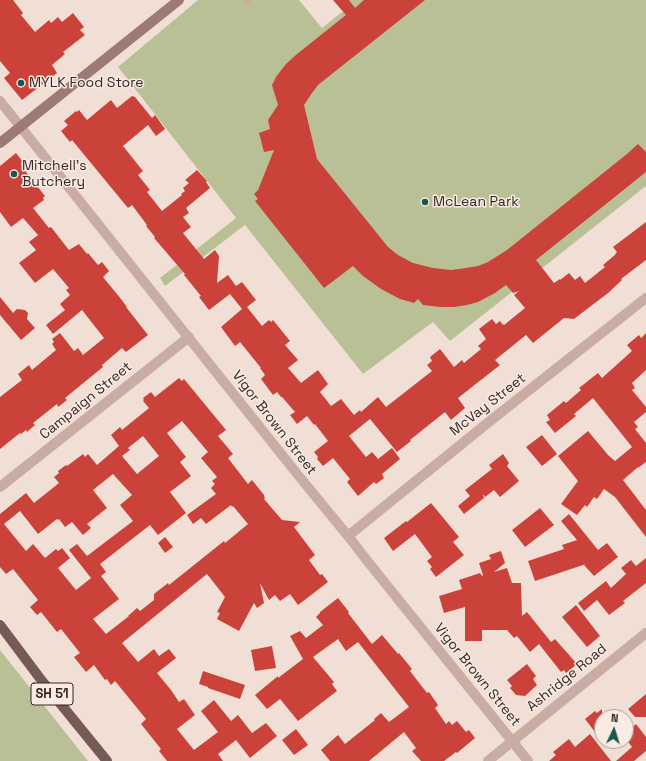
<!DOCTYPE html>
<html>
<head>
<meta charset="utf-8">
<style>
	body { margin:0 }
	#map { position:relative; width:646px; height:761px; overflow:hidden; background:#f1dfd6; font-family:"Space Grotesk",sans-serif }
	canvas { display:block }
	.north { position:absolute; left:594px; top:709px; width:40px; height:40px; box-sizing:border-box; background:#f9eae2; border:1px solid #aa9c96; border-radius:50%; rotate:4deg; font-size:11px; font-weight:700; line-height:16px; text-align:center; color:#342625 }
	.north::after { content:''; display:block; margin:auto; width:14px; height:18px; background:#19564f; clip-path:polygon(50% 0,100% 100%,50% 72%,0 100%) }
</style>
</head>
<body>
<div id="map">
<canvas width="646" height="761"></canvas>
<div class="north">N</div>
</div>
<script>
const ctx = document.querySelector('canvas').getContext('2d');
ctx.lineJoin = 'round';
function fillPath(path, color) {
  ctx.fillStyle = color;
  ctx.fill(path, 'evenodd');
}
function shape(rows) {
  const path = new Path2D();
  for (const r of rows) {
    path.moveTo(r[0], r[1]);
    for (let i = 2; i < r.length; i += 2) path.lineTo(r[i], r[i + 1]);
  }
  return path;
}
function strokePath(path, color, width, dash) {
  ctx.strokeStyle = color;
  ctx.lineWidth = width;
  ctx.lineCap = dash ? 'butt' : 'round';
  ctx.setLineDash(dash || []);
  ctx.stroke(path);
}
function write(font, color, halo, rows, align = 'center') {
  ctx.font = font + ' "Space Grotesk",sans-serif';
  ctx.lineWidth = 3;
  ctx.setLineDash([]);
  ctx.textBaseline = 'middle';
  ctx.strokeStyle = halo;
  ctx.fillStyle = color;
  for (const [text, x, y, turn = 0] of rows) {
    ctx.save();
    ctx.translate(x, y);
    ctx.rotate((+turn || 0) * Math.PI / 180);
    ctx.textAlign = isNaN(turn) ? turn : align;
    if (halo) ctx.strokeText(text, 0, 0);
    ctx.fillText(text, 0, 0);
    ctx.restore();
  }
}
const green = shape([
	[198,0,299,0,322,28,352,4,349,0,646,0,646,186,450,341,433,322,363,374,245,225,165,286,160,278,236,218,118,67],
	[0,650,88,761,0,761]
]);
const building = shape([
	[0,0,13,0,23,13,21,15,35,32,49,20,51,23,58,17,62,22,73,13,84,27,80,30,85,35,63,52,65,54,52,65,57,73,22,100,4,78,10,73,0,61],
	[333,0,349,0,355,8,364,0,425,0,318,85,312,93,304,105,317,159,388,247,398,255,413,263,433,268,451,270,466,268,478,266,488,262,507,250,627,154,638,144,646,152,646,172,536,260,554,283,560,279,560,280,569,273,575,280,580,276,585,283,605,267,603,265,616,254,615,254,617,252,613,247,646,222,646,260,621,279,622,280,608,293,574,319,564,318,533,343,526,335,495,360,500,365,458,398,465,408,451,420,445,412,410,440,411,441,397,452,370,419,349,436,366,457,372,452,378,459,392,448,400,459,382,474,384,478,376,484,374,482,358,496,347,482,350,479,333,458,323,466,317,459,318,457,314,452,328,441,315,424,314,425,307,416,297,424,290,415,295,412,282,397,281,397,277,392,273,395,261,379,265,375,260,368,261,368,240,342,235,346,221,327,242,309,230,294,209,310,199,297,201,296,184,275,185,274,154,238,155,237,146,226,147,225,132,205,128,208,72,140,70,142,61,131,68,125,64,121,76,111,77,112,79,110,87,120,111,100,117,108,132,96,135,97,152,118,155,115,165,129,156,136,148,125,123,146,143,171,138,175,150,190,147,192,162,211,182,195,181,194,185,191,183,188,189,183,185,180,197,170,207,181,206,182,210,188,186,208,187,209,187,210,189,213,183,217,191,227,183,233,204,259,215,250,219,256,217,283,228,275,236,286,242,282,256,300,247,307,262,326,269,320,271,322,273,320,290,341,285,345,298,360,288,368,301,383,318,370,328,384,320,392,331,406,341,399,354,415,360,410,361,412,378,397,386,407,432,371,427,365,432,361,430,357,440,349,454,367,462,360,464,363,481,349,478,346,486,339,479,329,492,319,496,324,500,321,503,325,504,324,504,325,525,308,514,295,519,291,513,293,506,285,495,293,478,302,467,305,454,307,440,307,423,305,418,299,414,303,400,299,381,289,363,276,353,266,324,288,255,201,258,199,254,194,258,190,274,150,264,152,259,133,270,129,268,120,278,105,272,85,276,77,286,64,297,54,346,15],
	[16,153,23,162,21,164,26,171,26,172,45,196,43,198,44,200,33,208,49,228,51,227,69,250,79,244,87,254,88,253,98,265,102,262,109,271,103,277,121,299,127,307,126,307,148,335,126,352,122,348,102,365,103,367,65,398,67,400,58,407,57,404,33,423,35,425,27,432,26,430,21,434,20,433,0,449,0,397,22,380,18,374,29,365,32,370,56,350,52,344,54,342,52,339,60,333,74,351,78,348,83,355,104,338,82,310,53,334,46,325,65,310,60,304,70,295,66,290,69,288,53,269,35,283,19,263,36,250,29,242,38,235,23,218,11,227,0,212,0,166],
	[0,297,13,313,17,309,25,310,28,313,27,319,35,328,21,340,0,315],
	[646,333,646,370,632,383,635,388,632,390,646,407,646,412,634,422,638,427,635,429,646,443,646,462,638,468,638,467,623,480,646,510,646,537,615,497,604,489,597,499,594,497,587,507,585,505,577,515,561,504,578,481,558,456,588,431,608,455,615,461,632,447,593,398,574,414,576,416,555,433,546,422,550,420,547,415,564,401,566,403,581,390,579,388,598,373,602,378,632,351,627,345,639,335,641,338],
	[179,378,182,381,184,379,226,430,218,436,233,454,228,458,248,484,252,480,264,495,264,496,265,498,264,499,282,520,300,522,294,527,315,555,309,560,320,575,322,574,328,582,298,605,290,594,280,601,275,595,269,600,260,583,264,603,257,608,254,603,239,631,217,619,220,613,217,612,225,597,207,574,122,643,138,662,154,649,159,656,169,649,176,658,157,673,171,690,179,702,184,699,195,715,177,729,194,750,218,732,201,711,214,700,231,721,238,715,252,733,266,723,277,736,250,758,236,740,218,754,223,761,167,761,159,751,161,749,141,724,146,719,115,681,111,685,107,679,105,680,94,665,86,672,74,657,80,653,61,629,57,632,41,612,37,615,30,607,38,600,13,569,6,574,0,567,0,514,26,493,34,503,59,483,54,477,59,473,58,471,66,465,67,466,83,454,85,457,88,454,97,465,119,446,111,435,120,427,122,430,149,408,143,401,144,400,143,398,151,392,155,397],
	[182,421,208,452,201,458,217,477,212,481,215,484,211,488,216,494,187,515,193,524,201,518,206,524,231,505,232,507,233,506,248,524,225,543,224,541,169,585,168,583,154,594,154,600,140,611,137,608,128,616,129,616,106,634,93,619,119,599,101,576,106,572,100,564,150,525,158,535,186,513,170,492,191,476,180,462,186,457,167,433],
	[143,436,159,456,137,474,122,456,130,450,128,448],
	[113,474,132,495,120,505,133,521,87,556,77,544,69,550,91,578,76,590,58,568,70,558,62,548,58,551,56,549,45,558,33,544,26,551,4,524,20,511,38,534,57,519,58,520,59,519,65,527,72,522,83,535,91,528,87,524,107,508,93,490],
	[542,435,557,454,542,466,526,447],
	[503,454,509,463,507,466,519,481,500,497,494,490,485,497,483,494,484,498,464,514,458,506,470,496,465,490,492,469,489,465],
	[431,503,459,537,453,542,464,555,436,577,430,569,432,567,427,561,432,557,415,534,393,551,384,538,406,521,407,522],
	[540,508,554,525,525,547,512,530],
	[569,514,598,550,607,543,618,557,594,576,584,565,586,564,535,581,528,561,564,549,562,545,577,540,561,521],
	[165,537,173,547,165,553,158,543],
	[501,551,505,563,494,572,507,568,512,583,521,583,522,616,527,612,551,642,555,639,577,664,566,673,564,670,561,672,539,644,530,652,517,636,514,638,507,630,482,630,482,641,465,641,465,607,444,613,439,596,462,589,459,580,480,573,482,576,483,575,479,563,491,559,489,555],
	[646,558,646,583,623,601,625,603,609,615,597,600,584,611,578,603,606,581,611,588,626,574,621,568,631,560,636,566],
	[338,598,349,612,348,613,372,644,382,635,398,654,399,653,412,669,410,671,427,693,429,692,438,705,435,708,446,724,449,721,452,725,457,721,466,732,469,730,475,738,457,753,456,752,444,761,421,761,412,751,416,748,404,732,369,761,330,761,321,750,338,735,345,744,375,720,374,719,381,713,389,722,409,707,358,642,346,651,338,639,313,657,334,682,332,684,337,691,298,721,280,699,267,709,255,695,278,676,278,678,303,659,290,636,300,631,306,638,323,625,316,617,320,613,320,612],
	[576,605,600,636,587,647,562,617],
	[272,646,276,668,255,671,251,650],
	[527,664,536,676,533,679,537,685,525,696,516,695,510,688,512,686,507,680],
	[203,671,245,685,240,699,208,688,208,687,199,684],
	[646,694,646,717,635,717,628,709],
	[602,709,602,741,585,719,595,711,597,713],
	[636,724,646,737,646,751,634,761,616,761,632,747,626,739,626,732],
	[296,729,308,745,294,755,282,740],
	[590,734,611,761,549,761,556,755,553,752,569,739,575,747]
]);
const lane = shape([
	[247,0,248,2]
]);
const street = shape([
	[0,101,298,475,348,536,369,563,528,761],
	[0,487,189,337],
	[348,536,490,421,646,298],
	[488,761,646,633]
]);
const secondary = shape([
	[0,143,179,0]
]);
const primary = shape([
	[0,625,42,681,107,761]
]);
const markers = [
	[21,83,4,"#19564f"],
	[14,174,4,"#19564f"],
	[425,202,4,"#19564f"]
];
const shields = [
	[52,694,42]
];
const shieldNames = [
	["SH 51",52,694]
];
const poiNames = [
	["MYLK Food Store",29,83],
	["Mitchell's",22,166],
	["Butchery",22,182],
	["McLean Park",433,202]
];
const streetNames = [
	["Campaign Street",86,401,-39],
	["McVay Street",488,405,-38],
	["Vigor Brown Street",274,423,52],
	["Vigor Brown Street",477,675,51],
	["Ashridge Road",567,678,-39]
];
fillPath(green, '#bac096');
fillPath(building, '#cb423b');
strokePath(lane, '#c9aca2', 5);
strokePath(street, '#c9aca2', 10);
strokePath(secondary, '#9d7b73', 10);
strokePath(primary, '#765a55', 10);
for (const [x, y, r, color] of markers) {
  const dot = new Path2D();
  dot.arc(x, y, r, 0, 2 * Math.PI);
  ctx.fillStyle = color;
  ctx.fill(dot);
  strokePath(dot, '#f9eae2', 1.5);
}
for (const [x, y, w] of shields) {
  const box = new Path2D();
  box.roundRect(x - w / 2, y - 11, w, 22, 3);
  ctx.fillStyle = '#f9eae2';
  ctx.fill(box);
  strokePath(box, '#342625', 1);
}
write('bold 13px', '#342625', null, shieldNames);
write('14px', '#342625', '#f9eae2', poiNames, 'left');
write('14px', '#342625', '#f9eae2', streetNames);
</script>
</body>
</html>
